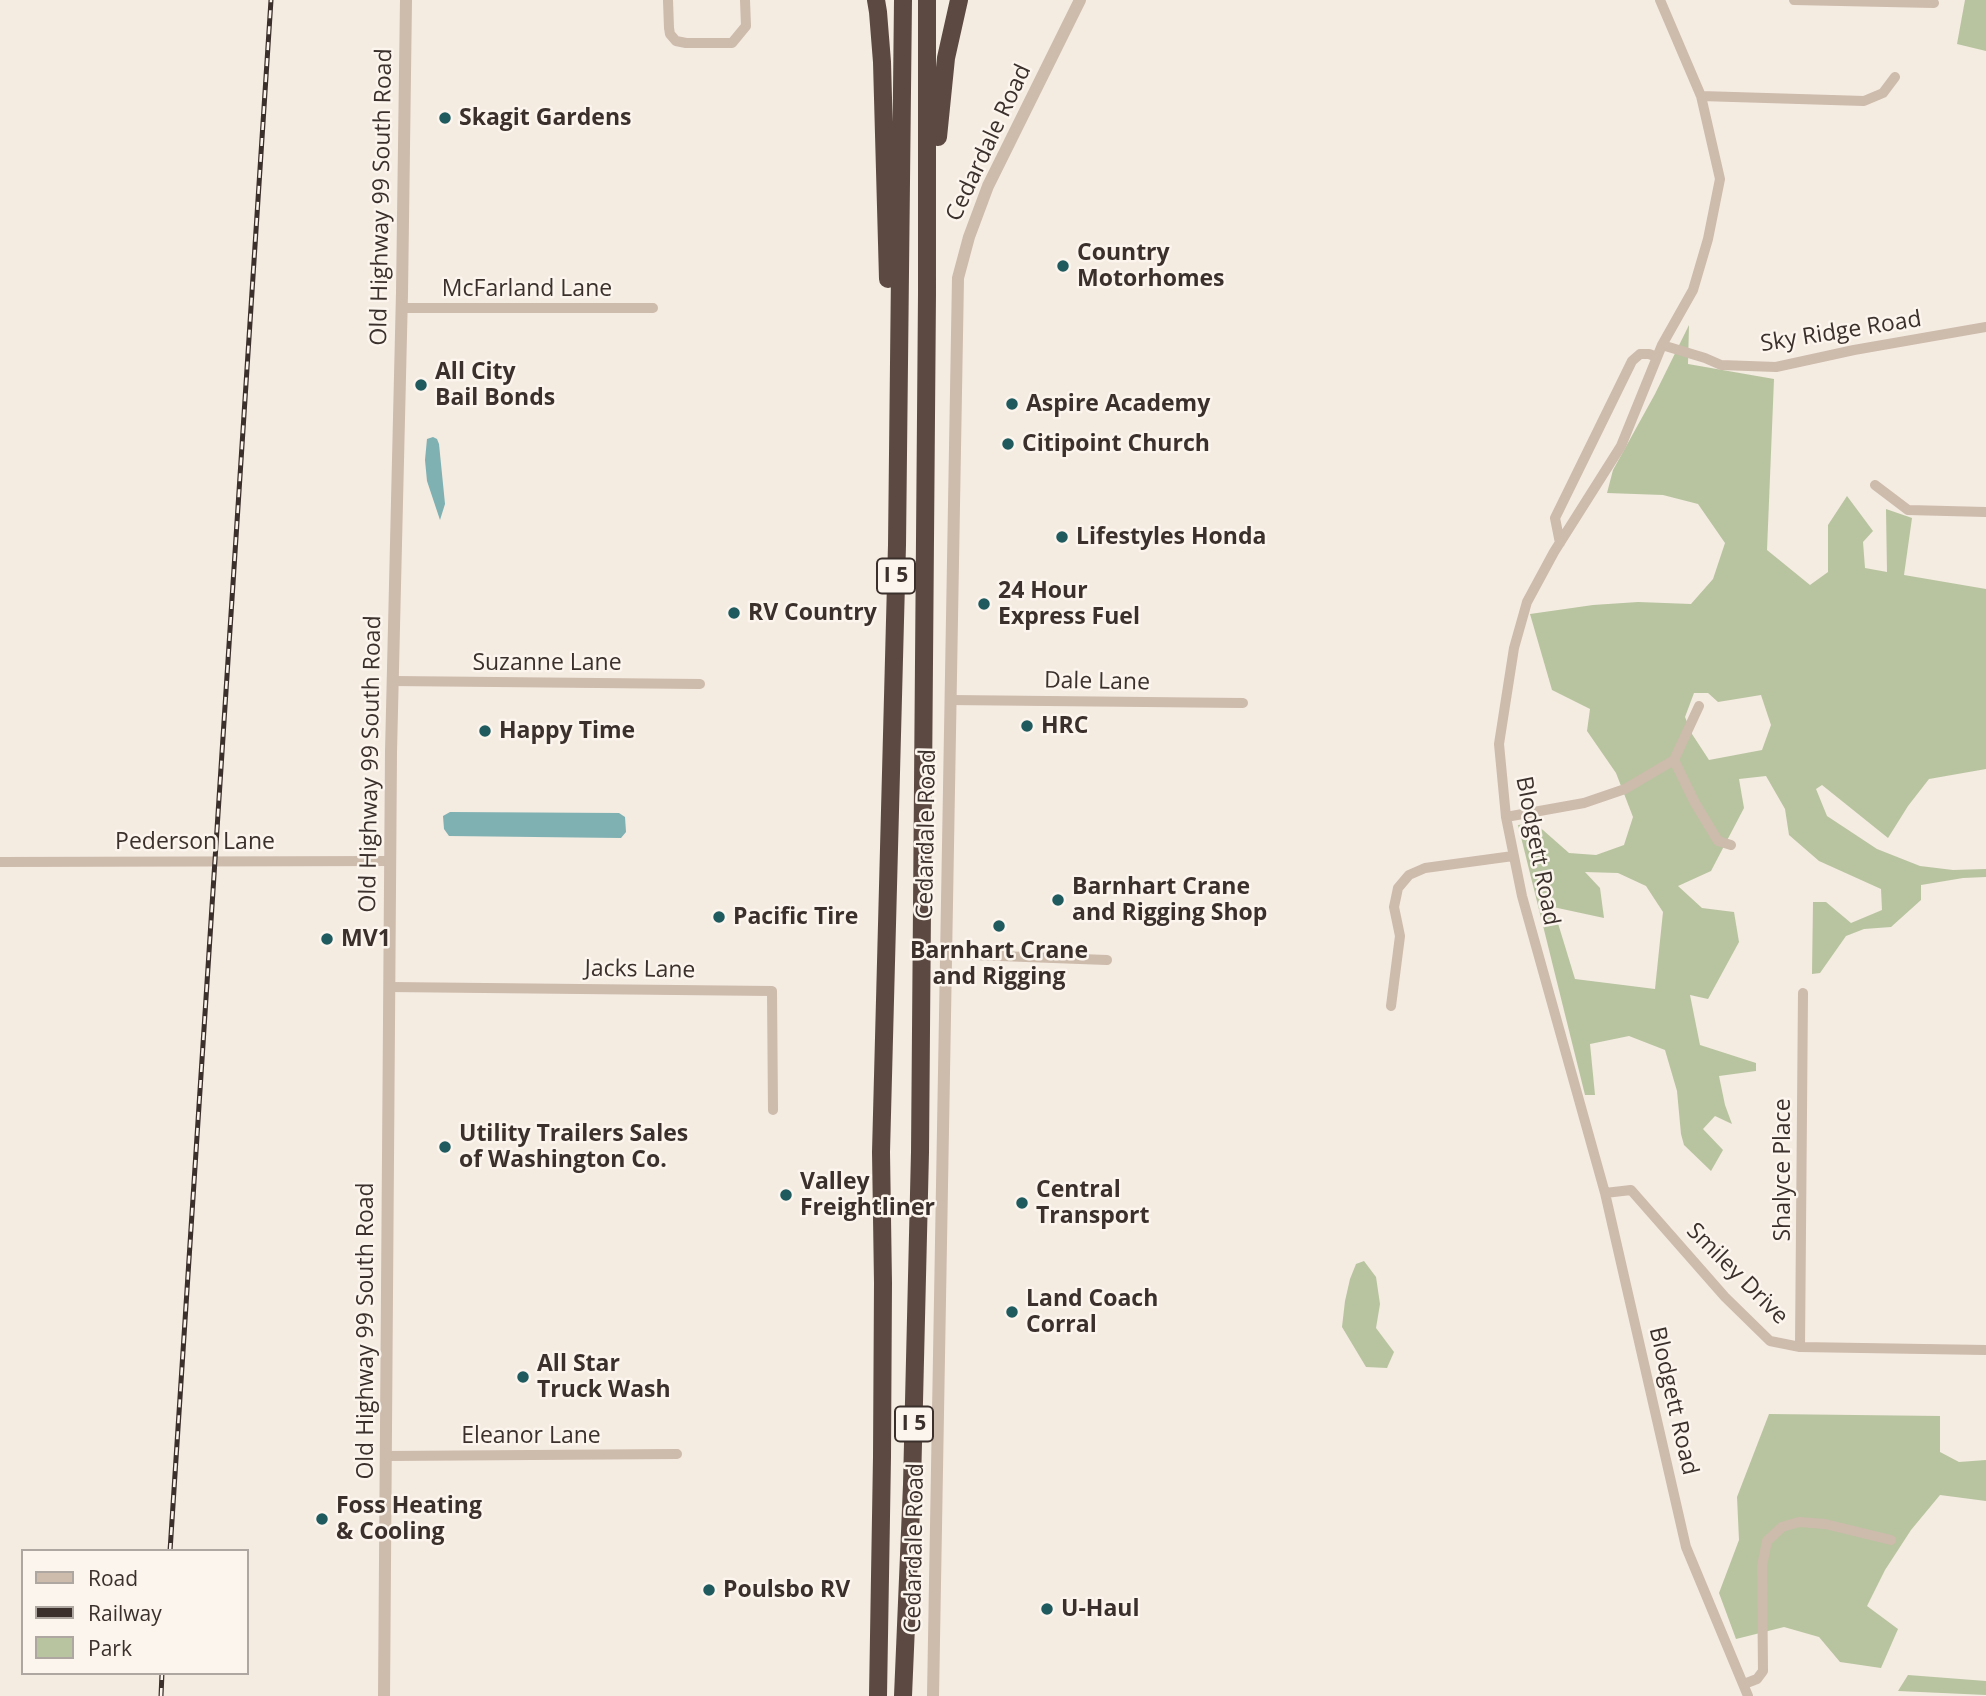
<!DOCTYPE html>
<html>
<head>
<meta charset="utf-8">
<style>
	body { margin:0 }
	#map { position:relative; width:1986px; height:1696px; overflow:hidden; background:#f4ebe1; font-family:"Open Sans",sans-serif }
	canvas { display:block }
	.legend { position:absolute; left:21px; top:1549px; width:228px; height:126px; box-sizing:border-box; background:#fbf5ee; border:2px solid #aea6a0; margin:0; padding:9px 12px; list-style:none; font-size:21px; color:#3b302b }
	.legend li { display:flex; align-items:center; gap:14px; height:35px }
	.legend b { width:35px; border:2px solid #aea6a0 }
</style>
</head>
<body>
<div id="map">
<canvas width="1986" height="1696"></canvas>
<ul class="legend">
<li><b style="height:9px;background:#cdbbac"></b>Road</li>
<li><b style="height:9px;background:#3b302b"></b>Railway</li>
<li><b style="height:19px;background:#b8c4a0"></b>Park</li>
</ul>
</div>
<script>
const ctx = document.querySelector('canvas').getContext('2d');
ctx.lineJoin = 'round';
function fillPath(path, color) {
  ctx.fillStyle = color;
  ctx.fill(path, 'evenodd');
}
function shape(rows) {
  const path = new Path2D();
  for (const r of rows) {
    path.moveTo(r[0], r[1]);
    for (let i = 2; i < r.length; i += 2) path.lineTo(r[i], r[i + 1]);
  }
  return path;
}
function strokePath(path, color, width, dash) {
  ctx.strokeStyle = color;
  ctx.lineWidth = width;
  ctx.lineCap = dash ? 'butt' : 'round';
  ctx.setLineDash(dash || []);
  ctx.stroke(path);
}
function write(font, color, halo, rows, align = 'center') {
  ctx.font = font + ' "Open Sans",sans-serif';
  ctx.lineWidth = 5;
  ctx.setLineDash([]);
  ctx.textBaseline = 'middle';
  ctx.strokeStyle = halo;
  ctx.fillStyle = color;
  for (const [text, x, y, turn = 0] of rows) {
    ctx.save();
    ctx.translate(x, y);
    ctx.rotate((+turn || 0) * Math.PI / 180);
    ctx.textAlign = isNaN(turn) ? turn : align;
    if (halo) ctx.strokeText(text, 0, 0);
    ctx.fillText(text, 0, 0);
    ctx.restore();
  }
}
const green = shape([
	[1965,0,1986,0,1986,51,1957,44],
	[1689,325,1688,364,1774,379,1767,550,1810,585,1828,572,1828,525,1847,496,1873,531,1863,542,1865,568,1887,572,1886,509,1912,518,1904,575,1986,589,1986,769,1929,779,1908,806,1888,838,1822,785,1816,789,1827,816,1877,849,1920,866,1953,870,1986,869,1986,877,1963,878,1921,885,1921,900,1891,927,1864,929,1846,936,1820,973,1812,974,1813,902,1826,902,1851,923,1882,910,1881,889,1819,861,1789,835,1785,809,1766,776,1739,779,1744,808,1711,871,1678,886,1702,908,1734,912,1739,942,1708,999,1690,995,1700,1045,1756,1063,1756,1071,1719,1076,1725,1105,1732,1124,1715,1116,1703,1129,1723,1150,1711,1171,1684,1145,1681,1134,1677,1091,1665,1050,1629,1036,1590,1044,1595,1095,1585,1095,1518,825,1535,823,1569,853,1596,855,1624,845,1633,817,1616,773,1587,731,1590,709,1552,690,1530,614,1593,605,1638,602,1691,604,1713,579,1725,543,1698,504,1663,495,1607,493,1613,470,1655,394],
	[1694,693,1708,693,1718,702,1761,695,1771,725,1762,750,1709,760,1692,734,1685,717],
	[1585,872,1618,873,1646,886,1663,912,1655,989,1575,979,1553,907,1604,918,1600,888],
	[1364,1261,1376,1277,1380,1304,1376,1328,1394,1352,1387,1368,1366,1367,1342,1327,1345,1301,1350,1279,1356,1264],
	[1769,1414,1940,1416,1940,1452,1959,1462,1986,1460,1986,1501,1940,1495,1911,1530,1885,1570,1867,1606,1898,1629,1881,1668,1840,1662,1819,1637,1784,1627,1736,1639,1719,1593,1739,1540,1737,1497],
	[1908,1675,1986,1681,1986,1695,1898,1691]
]);
const water = shape([
	[433,437,437,439,439,444,445,504,440,520,427,481,425,460,427,439],
	[450,812,619,813,625,817,626,832,621,838,449,836,444,829,443,816]
]);
const minor = shape([
	[668,0,669,28,670,34,676,41,686,43,732,43,746,26,745,0],
	[1660,0,1701,96,1720,179,1708,239,1693,290,1662,345,1621,446,1554,552,1527,602,1514,648,1499,744,1506,817,1522,896,1605,1193,1686,1547,1748,1696],
	[1794,0,1934,3],
	[1701,96,1864,101,1883,93,1895,77],
	[402,308,653,308],
	[1662,345,1705,358,1721,365,1776,367,1854,350,1986,327],
	[1875,485,1908,510,1986,512],
	[1560,543,1555,518,1632,361,1640,354,1649,354,1657,357],
	[393,681,700,684],
	[950,700,1243,703],
	[1674,760,1695,803,1718,841,1731,845],
	[1506,817,1584,803,1625,789,1674,760,1699,706],
	[0,862,390,861],
	[946,954,1107,960],
	[389,987,772,991,773,1110],
	[1391,1006,1400,936,1394,907,1398,888,1409,875,1425,868,1513,856],
	[1605,1193,1631,1190,1725,1297,1770,1341,1800,1347,1986,1350],
	[1800,1347,1803,993],
	[386,1456,677,1454],
	[1744,1684,1757,1679,1763,1671,1762,1566,1767,1541,1782,1527,1799,1522,1825,1524,1891,1540]
]);
const tertiary = shape([
	[384,1696,391,752,402,293,406,0],
	[933,1696,958,278,969,237,988,186,1080,0]
]);
const motorway = shape([
	[876,0,878,12,882,62,888,279],
	[938,137,946,58,959,0],
	[878,1696,882,1457,883,1283,881,1152,897,545,903,0],
	[903,1696,912,1485,920,1152,927,294,927,0]
]);
const rail = shape([
	[170,1551,271,0],
	[161,1696,162,1673]
]);
const markers = [
	[445,118,7,"#1f5a5e"],
	[1063,266,7,"#1f5a5e"],
	[421,385,7,"#1f5a5e"],
	[1012,404,7,"#1f5a5e"],
	[1008,444,7,"#1f5a5e"],
	[1062,537,7,"#1f5a5e"],
	[984,604,7,"#1f5a5e"],
	[734,613,7,"#1f5a5e"],
	[1027,726,7,"#1f5a5e"],
	[485,731,7,"#1f5a5e"],
	[1058,900,7,"#1f5a5e"],
	[719,917,7,"#1f5a5e"],
	[999,926,7,"#1f5a5e"],
	[327,939,7,"#1f5a5e"],
	[445,1147,7,"#1f5a5e"],
	[786,1195,7,"#1f5a5e"],
	[1022,1203,7,"#1f5a5e"],
	[1012,1312,7,"#1f5a5e"],
	[523,1377,7,"#1f5a5e"],
	[322,1519,7,"#1f5a5e"],
	[709,1590,7,"#1f5a5e"],
	[1047,1609,7,"#1f5a5e"]
];
const shields = [
	[896,576,38],
	[914,1424,38]
];
const shieldNames = [
	["I 5",896,576],
	["I 5",914,1424]
];
const poiNames = [
	["Skagit Gardens",459,118],
	["Country",1077,253],
	["Motorhomes",1077,279],
	["All City",435,372],
	["Bail Bonds",435,398],
	["Aspire Academy",1026,404],
	["Citipoint Church",1022,444],
	["Lifestyles Honda",1076,537],
	["24 Hour",998,591],
	["Express Fuel",998,617],
	["RV Country",748,613],
	["HRC",1041,726],
	["Happy Time",499,731],
	["Barnhart Crane",1072,887],
	["and Rigging Shop",1072,913],
	["Pacific Tire",733,917],
	["MV1",341,939],
	["Barnhart Crane",999,951,"center"],
	["and Rigging",999,977,"center"],
	["Utility Trailers Sales",459,1134],
	["of Washington Co.",459,1160],
	["Valley",800,1182],
	["Freightliner",800,1208],
	["Central",1036,1190],
	["Transport",1036,1216],
	["Land Coach",1026,1299],
	["Corral",1026,1325],
	["All Star",537,1364],
	["Truck Wash",537,1390],
	["Foss Heating",336,1506],
	["& Cooling",336,1532],
	["Poulsbo RV",723,1590],
	["U-Haul",1061,1609]
];
const streetNames = [
	["Cedardale Road",989,143,-65],
	["Old Highway 99 South Road",382,197,-89],
	["McFarland Lane",527,289],
	["Sky Ridge Road",1841,332,-9],
	["Suzanne Lane",547,663],
	["Dale Lane",1097,682,1],
	["Old Highway 99 South Road",371,764,-89],
	["Cedardale Road",927,834,-89],
	["Pederson Lane",195,842],
	["Blodgett Road",1537,851,79],
	["Jacks Lane",640,970,1],
	["Shalyce Place",1783,1170,-90],
	["Smiley Drive",1737,1274,45],
	["Old Highway 99 South Road",366,1331,-90],
	["Blodgett Road",1673,1401,77],
	["Eleanor Lane",531,1436],
	["Cedardale Road",915,1548,-89]
];
fillPath(green, '#b8c4a0');
fillPath(water, '#7fb0b2');
strokePath(minor, '#cdbbac', 10);
strokePath(tertiary, '#cdbbac', 12);
strokePath(motorway, '#5c4a42', 18);
strokePath(rail, '#3b302b', 5);
strokePath(rail, '#fbf5ee', 2.5, [8]);
for (const [x, y, r, color] of markers) {
  const dot = new Path2D();
  dot.arc(x, y, r, 0, 2 * Math.PI);
  ctx.fillStyle = color;
  ctx.fill(dot);
  strokePath(dot, '#fbf5ee', 2.5);
}
for (const [x, y, w] of shields) {
  const box = new Path2D();
  box.roundRect(x - w / 2, y - 17.5, w, 35, 5);
  ctx.fillStyle = '#fbf5ee';
  ctx.fill(box);
  strokePath(box, '#3b302b', 2);
}
write('bold 21px', '#3b302b', null, shieldNames);
write('bold 23px', '#3b302b', '#fbf5ee', poiNames, 'left');
write('23px', '#3b302b', '#fbf5ee', streetNames);
</script>
</body>
</html>
